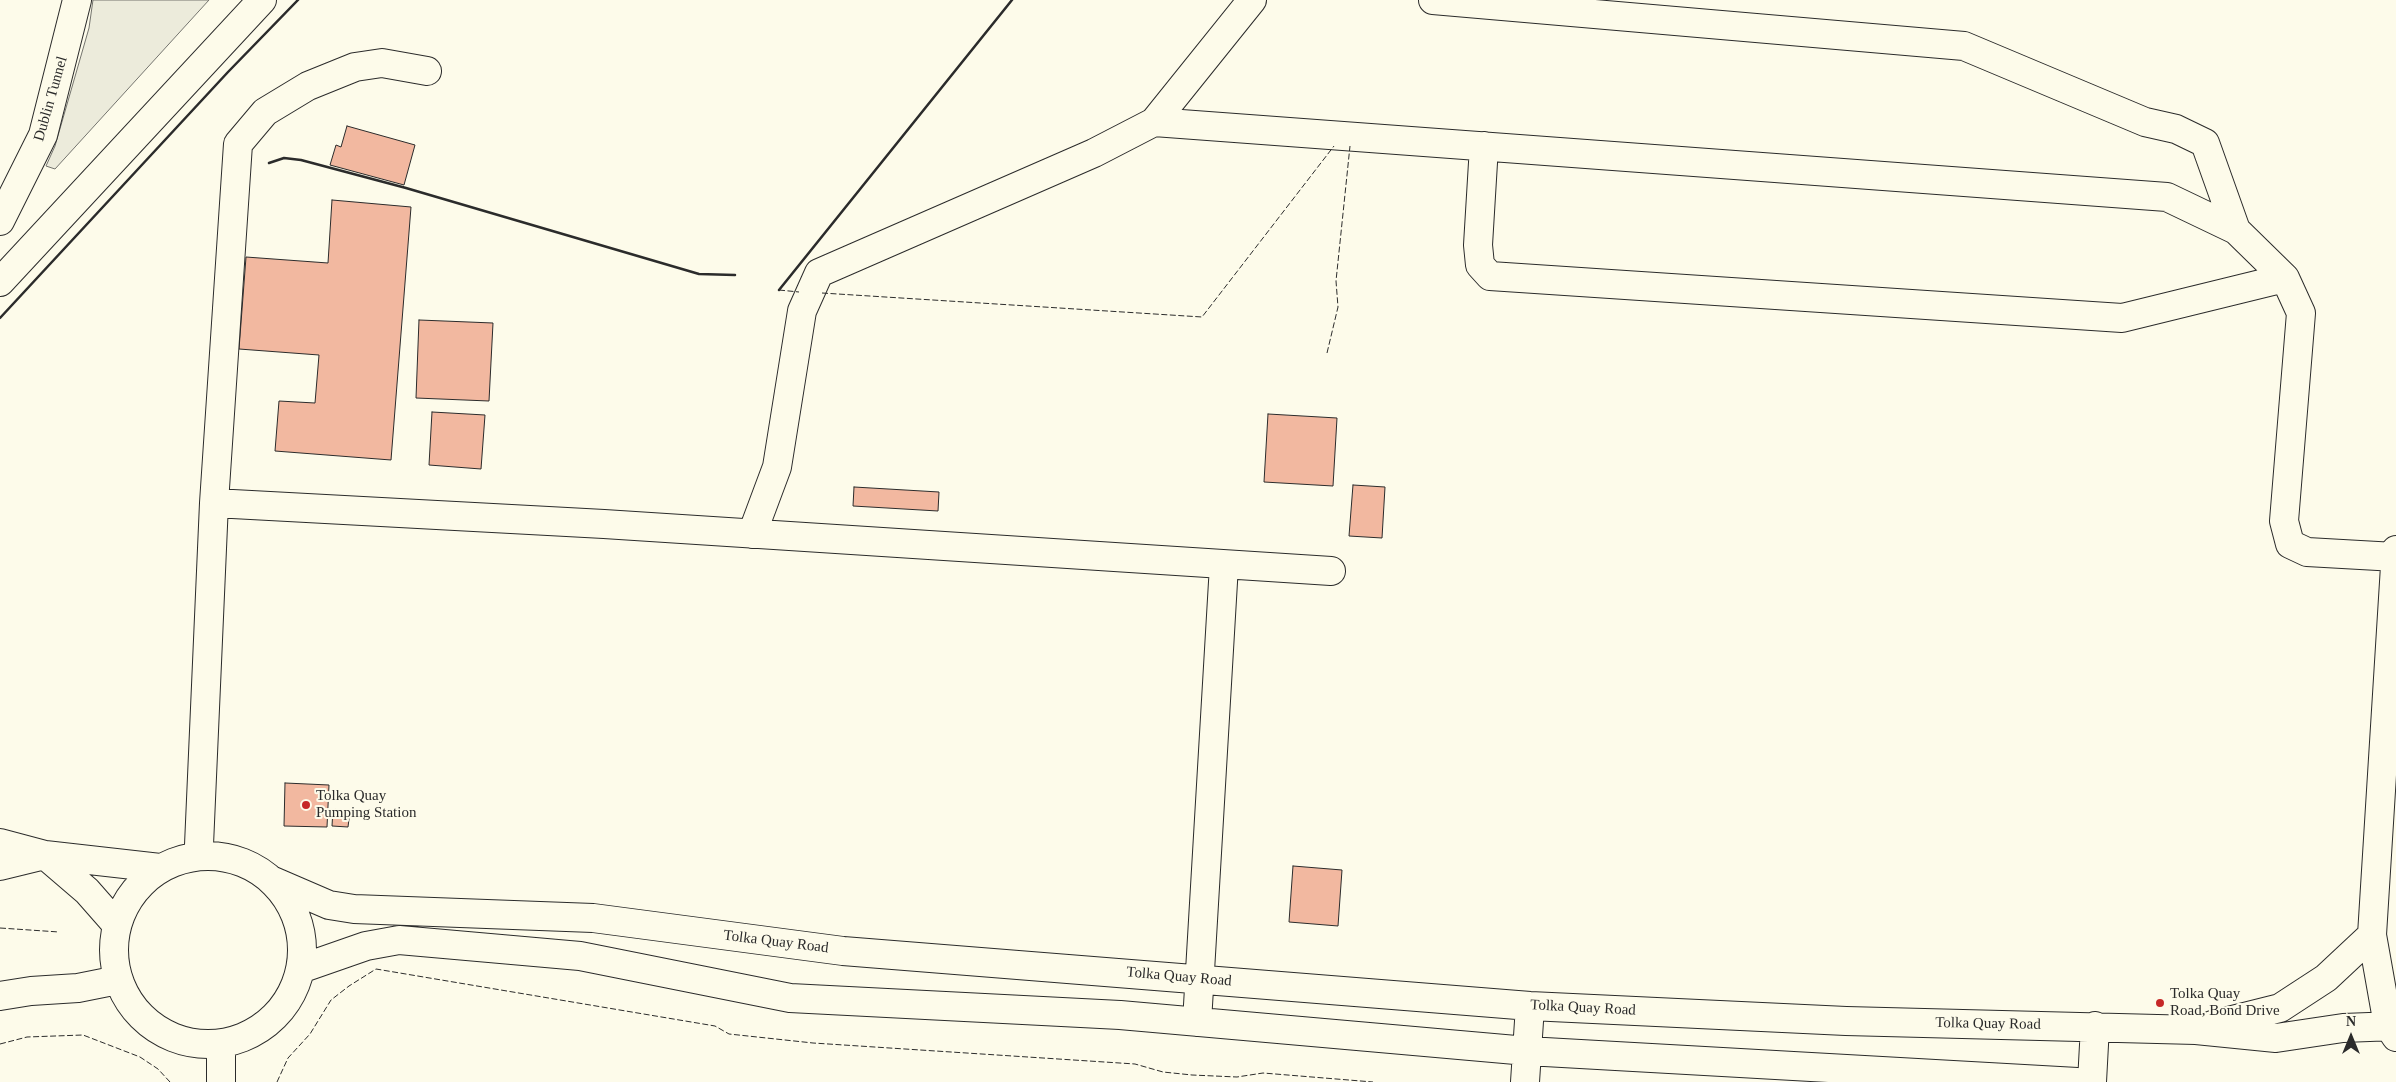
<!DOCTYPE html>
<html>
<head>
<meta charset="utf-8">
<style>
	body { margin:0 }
	#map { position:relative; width:2396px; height:1082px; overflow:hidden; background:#fdfbea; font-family:"Times New Roman",serif }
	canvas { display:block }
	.north { position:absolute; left:2326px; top:1012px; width:50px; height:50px; -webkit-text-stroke:4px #fdfbea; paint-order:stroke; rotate:0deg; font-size:14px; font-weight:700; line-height:20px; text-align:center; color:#2b2b2b }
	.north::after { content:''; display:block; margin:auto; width:18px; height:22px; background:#2b2b2b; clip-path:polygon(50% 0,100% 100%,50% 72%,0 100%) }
</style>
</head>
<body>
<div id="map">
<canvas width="2396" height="1082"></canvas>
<div class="north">N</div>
</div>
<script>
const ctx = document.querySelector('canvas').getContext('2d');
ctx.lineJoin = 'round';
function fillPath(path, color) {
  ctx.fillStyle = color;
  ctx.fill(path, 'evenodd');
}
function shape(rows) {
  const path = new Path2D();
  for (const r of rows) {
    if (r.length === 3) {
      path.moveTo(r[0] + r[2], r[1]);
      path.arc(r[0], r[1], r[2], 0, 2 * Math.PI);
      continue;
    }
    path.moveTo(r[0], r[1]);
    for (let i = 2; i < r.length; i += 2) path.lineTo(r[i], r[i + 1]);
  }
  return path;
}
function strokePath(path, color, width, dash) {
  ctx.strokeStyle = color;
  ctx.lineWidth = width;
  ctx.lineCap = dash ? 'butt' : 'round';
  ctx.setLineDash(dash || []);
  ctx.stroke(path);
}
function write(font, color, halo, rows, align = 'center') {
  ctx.font = font + ' "Times New Roman",serif';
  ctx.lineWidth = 4;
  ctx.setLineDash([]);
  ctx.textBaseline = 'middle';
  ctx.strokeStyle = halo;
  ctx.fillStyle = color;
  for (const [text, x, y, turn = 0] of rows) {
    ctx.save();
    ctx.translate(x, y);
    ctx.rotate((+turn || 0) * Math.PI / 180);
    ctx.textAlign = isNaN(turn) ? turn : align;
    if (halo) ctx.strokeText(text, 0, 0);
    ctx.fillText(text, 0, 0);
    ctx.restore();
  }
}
const green = shape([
	[93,0,209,0,55,169,46,166,55,146,89,28,93,0]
]);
const building = shape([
	[347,126,415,145,404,185,330,165,336,145,341,147,347,126],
	[332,200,411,207,391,460,275,451,279,401,315,403,319,355,239,349,246,257,328,263,332,200],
	[419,320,493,323,489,401,416,398,419,320],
	[432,412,485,415,481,469,429,465,432,412],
	[1268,414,1337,418,1333,486,1264,482,1268,414],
	[1353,485,1385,487,1382,538,1349,536,1353,485],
	[854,487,939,492,938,511,853,506,854,487],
	[285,783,329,785,327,827,284,826,285,783],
	[333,809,350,811,348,827,332,826,333,809],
	[1293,866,1342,870,1338,926,1289,922,1293,866]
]);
const minor = shape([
	[1433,0,1964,46,2145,122,2176,129,2205,143,2236,230],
	[1154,122,2167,197,2236,230,2285,278,2301,313,2284,521,2290,544,2307,552,2396,557],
	[1484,146,1478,245,1480,265,1490,276,2122,318,2285,278],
	[214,503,604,524,1331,571],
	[752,534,777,467,802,311,819,273,1094,153,1154,122,1252,0],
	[2396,550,2372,935,2388,1025,2396,1037],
	[0,843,45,855,87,891,116,924],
	[208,950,94],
	[200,856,199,845,214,503,238,144,265,112,308,86,355,67,382,63,427,71],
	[0,866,45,855,160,868],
	[271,880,329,905,354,909,593,918,843,951,1530,1006,1846,1021,2196,1030,2276,1038,2343,1028,2396,1026],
	[300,969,366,946,399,940,580,956,790,998,1120,1015,1527,1051,2077,1082],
	[0,996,31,991,78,988,118,980],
	[1197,1022,1224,565],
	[2212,1025,2280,1008,2326,978,2372,935],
	[221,1082,221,1044],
	[1525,1082,1530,1006],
	[2092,1082,2095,1026]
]);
const highway = shape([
	[0,221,43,135,77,0],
	[0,282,262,0]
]);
const fence = shape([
	[779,290,799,292],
	[822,293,1202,317,1334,146],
	[1327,353,1338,307,1336,281,1350,146],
	[0,928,59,932],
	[0,1044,27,1037,83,1035,140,1057,158,1069,170,1082],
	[277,1082,288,1058,310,1034,331,1000,349,986,376,969,715,1026,729,1034,813,1043,1135,1064,1163,1072,1192,1075,1237,1077,1263,1073,1373,1082]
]);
const wall = shape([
	[269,163,284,158,301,160,406,188,699,274,735,275],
	[779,290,1012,0],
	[0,318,228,72,298,0]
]);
const markers = [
	[306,805,5,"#c62828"],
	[2160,1003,5,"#c62828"]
];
const streetNames = [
	["Dublin Tunnel",51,99,-74],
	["Tolka Quay Road",776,942,7],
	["Tolka Quay Road",1179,977,5],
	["Tolka Quay Road",1583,1008,3],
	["Tolka Quay Road",1988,1024,1]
];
const poiNames = [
	["Tolka Quay",316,796],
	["Pumping Station",316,813],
	["Tolka Quay",2170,994],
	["Road, Bond Drive",2170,1011]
];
fillPath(green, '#ecebdb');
strokePath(green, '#74746e', 1);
fillPath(building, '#f2b8a0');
strokePath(building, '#2b2b2b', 1);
strokePath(minor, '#2b2b2b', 30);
strokePath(highway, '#2b2b2b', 30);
strokePath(minor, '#fdfbea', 28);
strokePath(highway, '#fdfbea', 28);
strokePath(fence, '#2b2b2b', 1, [6, 2.5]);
strokePath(wall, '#2b2b2b', 2.5);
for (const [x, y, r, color] of markers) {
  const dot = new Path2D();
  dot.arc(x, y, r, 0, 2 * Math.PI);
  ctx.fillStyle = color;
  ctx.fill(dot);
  strokePath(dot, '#fdfbea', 2);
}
write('15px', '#2b2b2b', '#fdfbea', streetNames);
write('15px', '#2b2b2b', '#fdfbea', poiNames, 'left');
</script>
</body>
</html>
